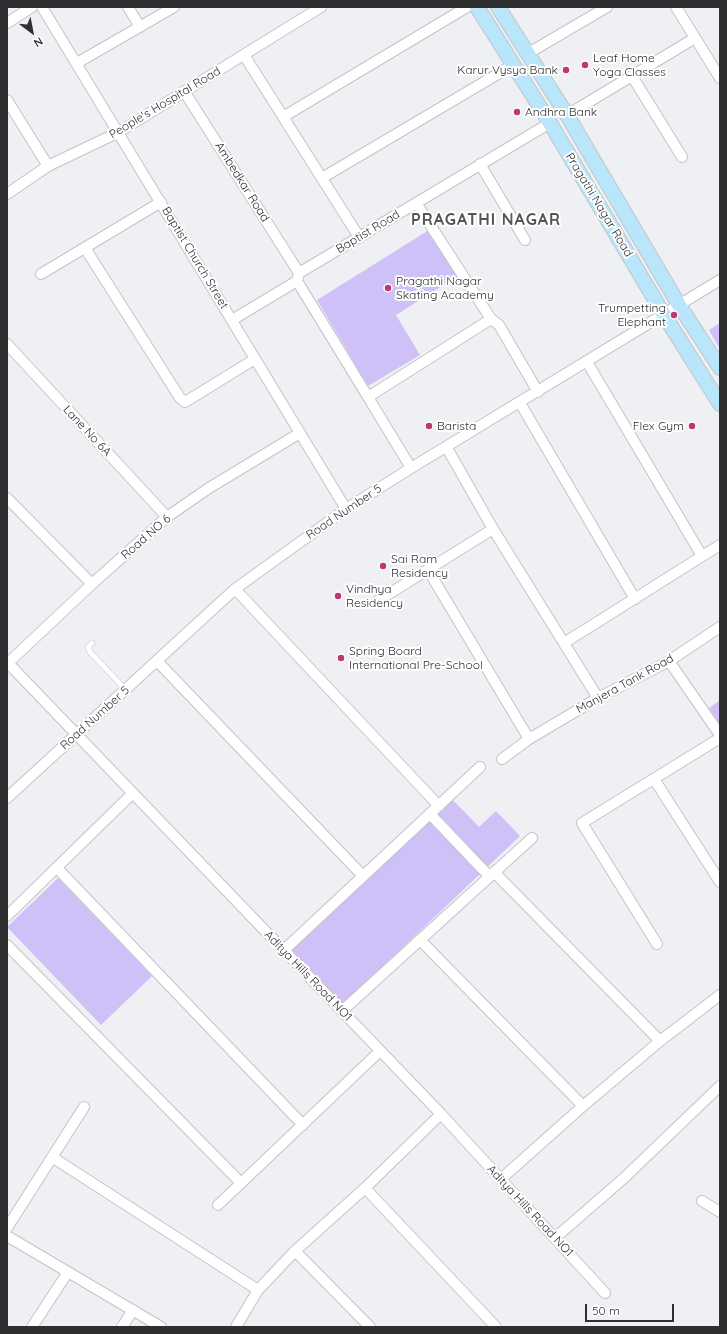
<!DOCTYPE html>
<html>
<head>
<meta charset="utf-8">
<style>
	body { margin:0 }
	#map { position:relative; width:727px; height:1334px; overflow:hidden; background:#eef0f3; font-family:Quicksand,sans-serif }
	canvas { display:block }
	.frame { position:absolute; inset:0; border:8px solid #2e2f30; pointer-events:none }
	.north { position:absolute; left:12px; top:12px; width:40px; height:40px; -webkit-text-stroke:3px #fff; paint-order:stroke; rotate:148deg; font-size:11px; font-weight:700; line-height:16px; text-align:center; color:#2e2f30 }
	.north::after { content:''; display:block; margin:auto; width:14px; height:18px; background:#2e2f30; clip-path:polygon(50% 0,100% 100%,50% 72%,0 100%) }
	.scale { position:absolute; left:585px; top:1304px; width:89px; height:18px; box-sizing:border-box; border:2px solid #2e2f30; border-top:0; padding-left:5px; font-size:12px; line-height:14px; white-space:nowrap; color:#2e2f30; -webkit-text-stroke:3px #fff; paint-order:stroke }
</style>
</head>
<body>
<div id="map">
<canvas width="727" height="1334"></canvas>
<div class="frame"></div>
<div class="north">N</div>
<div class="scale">50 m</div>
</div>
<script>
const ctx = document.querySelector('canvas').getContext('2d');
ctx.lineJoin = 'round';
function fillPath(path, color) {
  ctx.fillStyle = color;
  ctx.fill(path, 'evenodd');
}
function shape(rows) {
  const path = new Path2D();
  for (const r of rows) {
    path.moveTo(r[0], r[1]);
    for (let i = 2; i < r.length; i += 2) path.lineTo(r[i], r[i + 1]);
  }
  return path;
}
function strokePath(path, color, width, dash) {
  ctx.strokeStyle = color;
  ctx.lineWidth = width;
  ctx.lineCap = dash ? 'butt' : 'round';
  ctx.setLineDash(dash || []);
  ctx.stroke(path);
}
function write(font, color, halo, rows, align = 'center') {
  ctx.font = font + ' Quicksand,sans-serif';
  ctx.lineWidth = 4;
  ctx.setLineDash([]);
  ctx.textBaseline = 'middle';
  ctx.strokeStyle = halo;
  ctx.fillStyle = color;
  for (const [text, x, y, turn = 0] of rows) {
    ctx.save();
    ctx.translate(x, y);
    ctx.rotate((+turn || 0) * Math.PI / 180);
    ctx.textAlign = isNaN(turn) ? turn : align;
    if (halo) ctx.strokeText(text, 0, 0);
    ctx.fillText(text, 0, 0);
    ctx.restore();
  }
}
const green = shape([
	[429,230,458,276,396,315,420,355,368,386,317,300],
	[720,323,720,349,709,330],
	[720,700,720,725,709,708],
	[451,798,479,827,496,811,520,836,343,1004,291,949],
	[58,878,152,976,101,1025,7,927]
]);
const service = shape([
	[92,643,88,647,90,652,126,690]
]);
const minor = shape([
	[42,7,346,509],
	[128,7,140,27],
	[676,7,720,78],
	[7,23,32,7],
	[527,54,607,7],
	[244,55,359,237],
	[77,63,174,7],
	[632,76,682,157],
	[184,91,299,273],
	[7,100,48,166],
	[567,115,695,38],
	[283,117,467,7],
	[480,164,525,240],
	[322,178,513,65],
	[7,194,48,166,119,132,321,7],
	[416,203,491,319,499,325,538,392],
	[85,248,180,398,185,402,255,359],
	[41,274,161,202],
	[297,281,368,397,491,319],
	[232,320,297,281,299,273,550,123],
	[7,344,167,517],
	[587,362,702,556],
	[368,397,411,468],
	[520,403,635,599],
	[447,448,493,529,598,698],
	[7,498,92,584],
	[428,570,529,739],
	[235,589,439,806],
	[379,600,493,529],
	[564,643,720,545],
	[157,661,363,876],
	[669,661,720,735],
	[7,662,441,1114,605,1293],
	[8,663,92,584,167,517,209,488,300,433],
	[502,759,529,739,598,698,669,661,720,627],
	[654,779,720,882],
	[7,798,235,589,346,509,411,468,720,280],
	[430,814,489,876],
	[57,868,303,1125],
	[494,872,660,1041],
	[7,916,133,793],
	[420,940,583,1106],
	[657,944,582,823,720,738],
	[7,945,241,1183],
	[284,950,480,767],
	[342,1011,532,838],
	[52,1157,258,1290],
	[501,1179,583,1106,660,1041,720,995],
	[365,1188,496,1327],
	[702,1201,720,1212],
	[218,1205,380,1051],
	[7,1228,84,1107],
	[7,1236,161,1327],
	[555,1238,624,1178,720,1086],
	[295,1251,370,1327],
	[32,1327,68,1272],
	[122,1327,133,1310],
	[236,1327,258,1290,295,1251,365,1188,441,1114]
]);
const secondary = shape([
	[477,7,550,123,664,315,720,404],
	[498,7,567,115,679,305,720,368]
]);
const markers = [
	[585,65,4,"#be3777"],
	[566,70,4,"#be3777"],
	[517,112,4,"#be3777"],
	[388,288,4,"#be3777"],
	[674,315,4,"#be3777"],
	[429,426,4,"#be3777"],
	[692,426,4,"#be3777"],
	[383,566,4,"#be3777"],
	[338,596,4,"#be3777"],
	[341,658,4,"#be3777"]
];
const poiNames = [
	["Leaf Home",593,58],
	["Yoga Classes",593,72],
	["Karur Vysya Bank",558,70,"right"],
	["Andhra Bank",525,112],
	["Pragathi Nagar",396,281],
	["Skating Academy",396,295],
	["Trumpetting",666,308,"right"],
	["Elephant",666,322,"right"],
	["Barista",437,426],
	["Flex Gym",684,426,"right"],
	["Sai Ram",391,559],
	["Residency",391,573],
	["Vindhya",346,589],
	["Residency",346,603],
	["Spring Board",349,651],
	["International Pre-School",349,665]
];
const streetNames = [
	["People's Hospital Road",165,103,-31],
	["Ambedkar Road",242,182,58],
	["Pragathi Nagar Road",599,205,59],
	["Baptist Road",368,232,-31],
	["Baptist Church Street",195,258,59],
	["Lane No 6A",87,431,47],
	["Road Number 5",344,512,-34],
	["Road NO 6",146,537,-41],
	["Manjera Tank Road",625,684,-29],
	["Road Number 5",95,718,-42],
	["Aditya Hills Road NO1",308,976,46],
	["Aditya Hills Road NO1",530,1211,47]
];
const districtNames = [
	["PRAGATHI NAGAR",486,220]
];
fillPath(green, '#cfc0f7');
strokePath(service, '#c2c4c6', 6);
strokePath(minor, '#c2c4c6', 12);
strokePath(secondary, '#c2c4c6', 16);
strokePath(service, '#fff', 5);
strokePath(minor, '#fff', 10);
strokePath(secondary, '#bae6fc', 14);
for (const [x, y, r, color] of markers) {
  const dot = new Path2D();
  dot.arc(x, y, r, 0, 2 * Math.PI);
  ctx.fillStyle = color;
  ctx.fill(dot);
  strokePath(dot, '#fff', 1.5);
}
write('12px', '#2e2f30', '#fff', poiNames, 'left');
write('12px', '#2e2f30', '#fff', streetNames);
ctx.letterSpacing = '1px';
write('bold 16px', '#545557', '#fff', districtNames);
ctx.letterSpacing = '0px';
</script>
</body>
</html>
